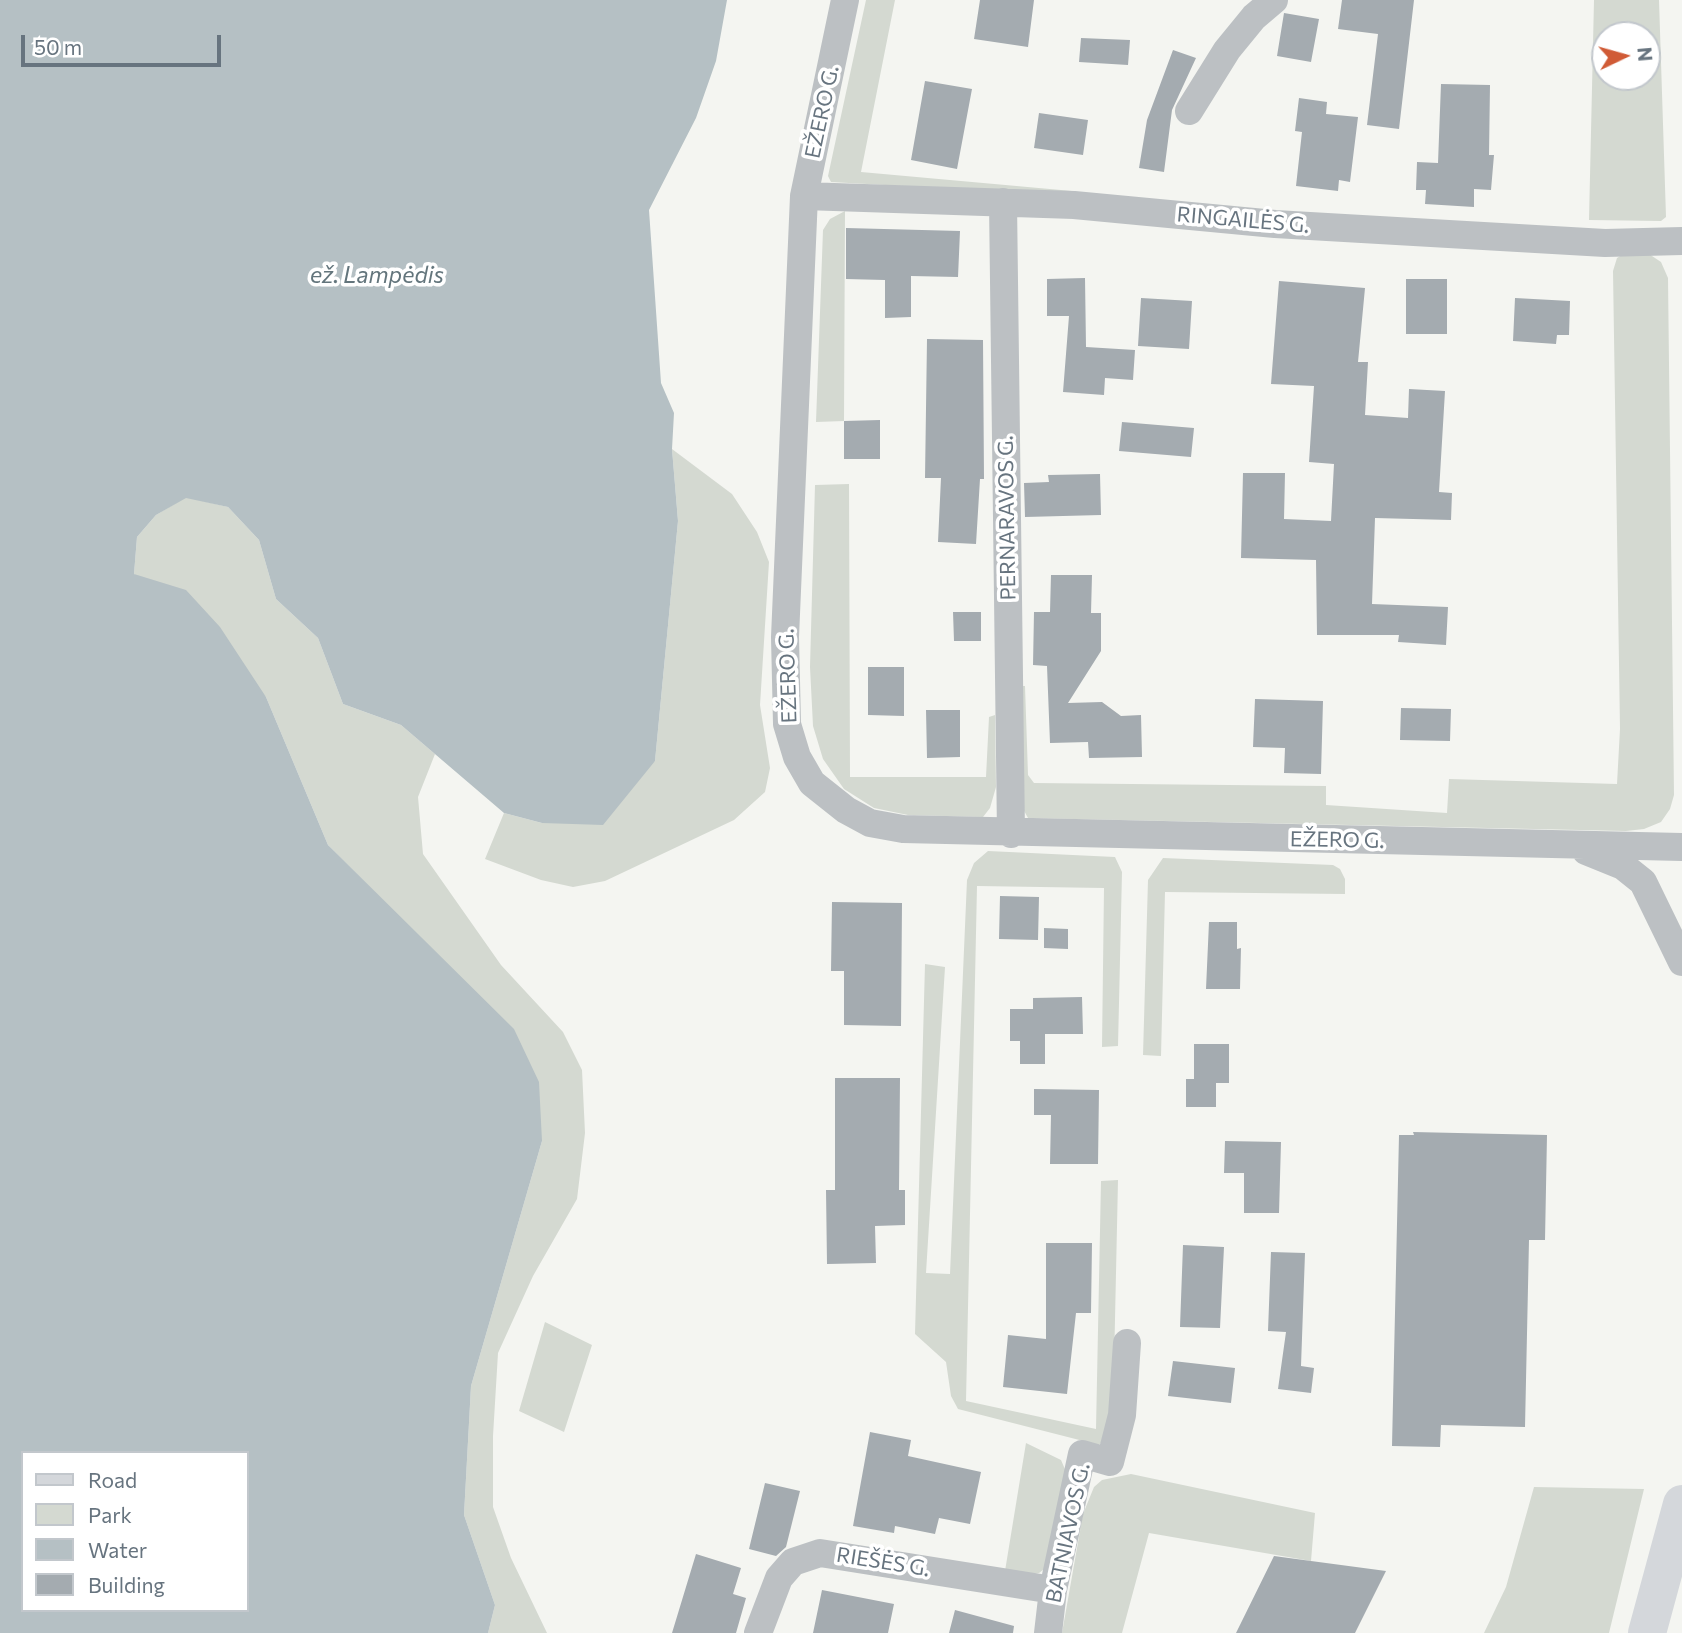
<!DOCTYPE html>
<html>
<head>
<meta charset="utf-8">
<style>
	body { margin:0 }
	#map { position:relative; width:1682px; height:1633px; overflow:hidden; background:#f4f5f1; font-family:Commissioner,sans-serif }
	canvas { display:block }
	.legend { position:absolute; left:21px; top:1451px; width:228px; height:161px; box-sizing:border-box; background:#fff; border:2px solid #c2c7cc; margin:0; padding:9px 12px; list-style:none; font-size:21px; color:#67747f }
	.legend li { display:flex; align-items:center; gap:14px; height:35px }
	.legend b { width:35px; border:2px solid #c2c7cc }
	.north { position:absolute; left:1591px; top:21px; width:70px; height:70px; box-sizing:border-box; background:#fff; border:2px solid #c2c7cc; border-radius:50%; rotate:85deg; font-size:19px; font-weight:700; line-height:28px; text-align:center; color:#67747f }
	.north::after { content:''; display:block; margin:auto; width:24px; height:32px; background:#d05b36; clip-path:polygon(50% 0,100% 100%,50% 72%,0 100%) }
	.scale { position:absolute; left:21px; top:35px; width:200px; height:32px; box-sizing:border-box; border:4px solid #67747f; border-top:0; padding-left:9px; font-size:21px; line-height:24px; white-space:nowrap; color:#67747f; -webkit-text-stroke:5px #fff; paint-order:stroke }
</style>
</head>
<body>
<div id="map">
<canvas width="1682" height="1633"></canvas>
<ul class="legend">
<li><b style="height:9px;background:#d4d7db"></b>Road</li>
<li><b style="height:19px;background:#d4d9d1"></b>Park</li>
<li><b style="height:19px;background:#b5c0c4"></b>Water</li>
<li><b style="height:19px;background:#a4abb0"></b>Building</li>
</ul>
<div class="north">N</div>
<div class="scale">50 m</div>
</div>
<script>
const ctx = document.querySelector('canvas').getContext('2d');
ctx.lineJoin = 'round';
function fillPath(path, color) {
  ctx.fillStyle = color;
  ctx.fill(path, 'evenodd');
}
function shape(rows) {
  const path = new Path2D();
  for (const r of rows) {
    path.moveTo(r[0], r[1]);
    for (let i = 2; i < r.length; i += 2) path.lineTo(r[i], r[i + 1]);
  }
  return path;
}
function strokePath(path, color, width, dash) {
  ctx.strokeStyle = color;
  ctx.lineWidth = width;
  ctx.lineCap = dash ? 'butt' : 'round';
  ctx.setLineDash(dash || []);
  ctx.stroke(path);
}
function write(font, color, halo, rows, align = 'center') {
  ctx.font = font + ' Commissioner,sans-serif';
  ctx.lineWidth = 7;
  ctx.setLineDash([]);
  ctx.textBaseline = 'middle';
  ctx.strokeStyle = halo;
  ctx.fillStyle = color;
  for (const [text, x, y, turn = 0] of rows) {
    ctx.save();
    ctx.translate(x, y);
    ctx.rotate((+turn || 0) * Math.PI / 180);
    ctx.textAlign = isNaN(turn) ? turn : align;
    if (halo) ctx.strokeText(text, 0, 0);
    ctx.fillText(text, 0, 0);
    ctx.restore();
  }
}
const green = shape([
	[866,0,895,0,861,172,1072,191,1063,195,831,182,828,176],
	[1594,0,1659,0,1666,217,1661,221,1589,220],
	[1605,35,1647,35,1647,77,1605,77],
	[845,211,844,421,816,422,823,230,830,219],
	[1625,253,1649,254,1661,262,1668,278,1674,795,1670,809,1661,822,1644,829,1626,831,1028,818,1017,798,1016,686,1025,686,1028,775,1034,783,1326,786,1326,805,1447,813,1449,779,1617,784,1620,729,1613,271,1617,258],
	[672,449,732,494,757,532,769,562,760,705,770,768,765,792,734,820,605,881,573,887,541,880,485,859,504,813,542,823,655,761,678,521],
	[849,484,850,777,986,777,989,717,995,715,996,787,990,808,983,817,908,815,874,808,844,789,823,759,813,726,810,667,815,485],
	[186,497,228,507,259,540,276,599,318,638,343,704,401,725,435,754,418,797,423,854,501,965,563,1032,582,1070,585,1133,577,1199,533,1276,498,1353,493,1436,493,1507,511,1558,547,1633,488,1633,495,1605,464,1515,471,1386,542,1141,393,911,328,845,266,697,134,574,137,537,156,515],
	[988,851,1115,857,1122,872,1118,1046,1102,1047,1104,888,977,886,966,1401,1096,1429,1101,1181,1118,1180,1113,1412,1108,1436,1099,1445,958,1409,951,1396,946,1362,915,1334,925,964,945,967,926,1273,950,1274,967,880,974,863],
	[1163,858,1333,865,1340,869,1345,879,1345,894,1165,892,1161,1056,1143,1055,1148,880],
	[545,1322,592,1345,564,1432,519,1411],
	[1026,1443,1061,1460,1067,1474,1048,1566,1039,1573,1024,1576,1005,1571],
	[1131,1474,1315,1513,1311,1561,1149,1533,1122,1633,1062,1633,1083,1514,1094,1487,1102,1480],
	[1534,1487,1644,1489,1609,1633,1484,1633,1506,1587]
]);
const water = shape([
	[0,0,727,0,716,61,696,118,649,210,661,383,674,413,672,449,678,521,655,761,603,825,542,823,504,813,401,725,343,704,318,638,276,599,259,540,228,507,186,498,156,515,137,537,134,574,186,590,220,627,266,697,328,845,514,1029,539,1082,542,1141,471,1386,464,1515,495,1605,488,1633,0,1633],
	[23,1453,247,1453,247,1610,23,1610]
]);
const building = shape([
	[980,0,1034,0,1028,47,974,39],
	[1342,0,1414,0,1399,129,1367,125,1378,34,1338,29],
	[1284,13,1319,19,1311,62,1277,56],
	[1081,38,1130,40,1128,65,1079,62],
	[1173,50,1196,58,1172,110,1164,172,1139,168,1147,120],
	[925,81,972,89,957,169,911,160],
	[1441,84,1490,85,1489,155,1494,155,1491,190,1474,189,1474,207,1425,204,1426,190,1416,190,1417,162,1438,163],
	[1299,98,1327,102,1326,114,1358,117,1350,182,1339,180,1338,191,1296,186,1302,132,1295,131],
	[1039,113,1088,120,1083,155,1034,148],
	[846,228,960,231,958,277,911,276,911,317,885,318,885,280,846,279],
	[1085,278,1086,347,1135,350,1133,380,1105,378,1104,395,1063,392,1069,316,1047,316,1047,279],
	[1406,279,1447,279,1447,334,1406,334],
	[1279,281,1365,288,1358,362,1368,362,1365,415,1408,418,1409,389,1445,391,1439,492,1452,493,1451,520,1375,518,1372,604,1448,607,1446,645,1398,642,1399,635,1317,635,1316,560,1241,558,1243,473,1285,473,1284,519,1331,521,1334,464,1309,462,1314,386,1271,384],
	[1141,298,1192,301,1189,349,1138,346],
	[1515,298,1570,301,1569,335,1557,335,1556,344,1513,341],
	[927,339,983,340,984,479,980,479,976,544,938,542,941,478,925,478],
	[880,420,880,459,844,459,844,421],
	[1122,422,1194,428,1191,457,1119,451],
	[1100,474,1101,515,1025,517,1024,483,1049,482,1048,475],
	[1051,575,1092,575,1091,613,1101,613,1101,651,1068,703,1102,702,1121,716,1141,715,1142,757,1089,758,1088,742,1050,743,1047,666,1033,665,1034,612,1050,612],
	[953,612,981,612,981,641,954,641],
	[868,667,904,667,904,716,868,715],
	[1255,699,1323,701,1321,774,1284,773,1285,748,1253,747],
	[1401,708,1451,709,1450,741,1400,740],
	[926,710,960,710,960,757,927,758],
	[1000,896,1039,897,1038,940,999,939],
	[832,902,902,903,901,1026,844,1025,844,971,831,971],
	[1209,922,1237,922,1237,949,1241,948,1240,989,1206,989],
	[1044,928,1068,929,1068,949,1044,948],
	[1082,997,1083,1034,1045,1034,1045,1064,1020,1064,1020,1041,1010,1041,1010,1009,1033,1009,1033,998],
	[1194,1044,1229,1044,1229,1083,1216,1083,1216,1107,1186,1107,1186,1079,1194,1079],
	[835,1078,900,1078,899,1190,905,1190,905,1225,875,1226,876,1263,827,1264,826,1190,835,1190],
	[1034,1089,1099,1090,1098,1164,1050,1164,1051,1115,1034,1115],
	[1413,1132,1547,1135,1545,1240,1529,1240,1525,1427,1441,1425,1440,1447,1392,1446,1399,1135,1414,1135],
	[1225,1141,1281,1142,1279,1213,1244,1213,1244,1173,1224,1173],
	[1046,1243,1092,1243,1091,1313,1076,1313,1067,1394,1003,1387,1008,1335,1046,1339],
	[1183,1245,1224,1247,1220,1328,1180,1327],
	[1271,1252,1305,1253,1301,1366,1314,1368,1311,1393,1278,1389,1286,1332,1268,1331],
	[1173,1361,1235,1368,1231,1403,1168,1396],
	[870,1432,911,1440,908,1456,981,1472,970,1524,939,1518,935,1534,895,1526,894,1533,853,1526],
	[765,1483,800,1491,786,1547,776,1556,749,1549],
	[696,1554,741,1568,733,1594,746,1598,736,1633,672,1633],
	[1274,1556,1311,1561,1386,1571,1355,1633,1236,1633],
	[822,1590,894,1604,888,1633,813,1633],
	[955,1610,1014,1626,1013,1633,949,1633]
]);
const minor = shape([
	[845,0,804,196,785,637,787,724,797,757,812,783,846,810,870,823,903,829,1682,847],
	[1189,111,1227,50,1254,17,1274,0],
	[804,196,1074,205,1275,224,1605,243,1682,241],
	[1003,202,1011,834],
	[1586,851,1623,866,1643,882,1682,962],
	[758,1633,779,1578,793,1562,820,1553,1053,1590],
	[1048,1633,1053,1590,1082,1454,1110,1462,1122,1415,1127,1343]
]);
const primary = shape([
	[1647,1633,1682,1504]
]);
const streetNames = [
	["EŽERO G.",822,112,-78],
	["RINGAILĖS G.",1243,220,5],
	["PERNARAVOS G.",1007,518,-91],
	["EŽERO G.",788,676,-92],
	["EŽERO G.",1337,840,1],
	["BATNIAVOS G.",1068,1533,-78],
	["RIEŠĖS G.",883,1562,9]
];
const waterNames = [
	["ež. Lampėdis",377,275]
];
fillPath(green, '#d4d9d1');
fillPath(water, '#b5c0c4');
fillPath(building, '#a4abb0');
strokePath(minor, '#bcc0c3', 28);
strokePath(primary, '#d4d7db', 38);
write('21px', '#67747f', '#fff', streetNames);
write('italic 23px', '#63757c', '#fff', waterNames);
</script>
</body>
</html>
